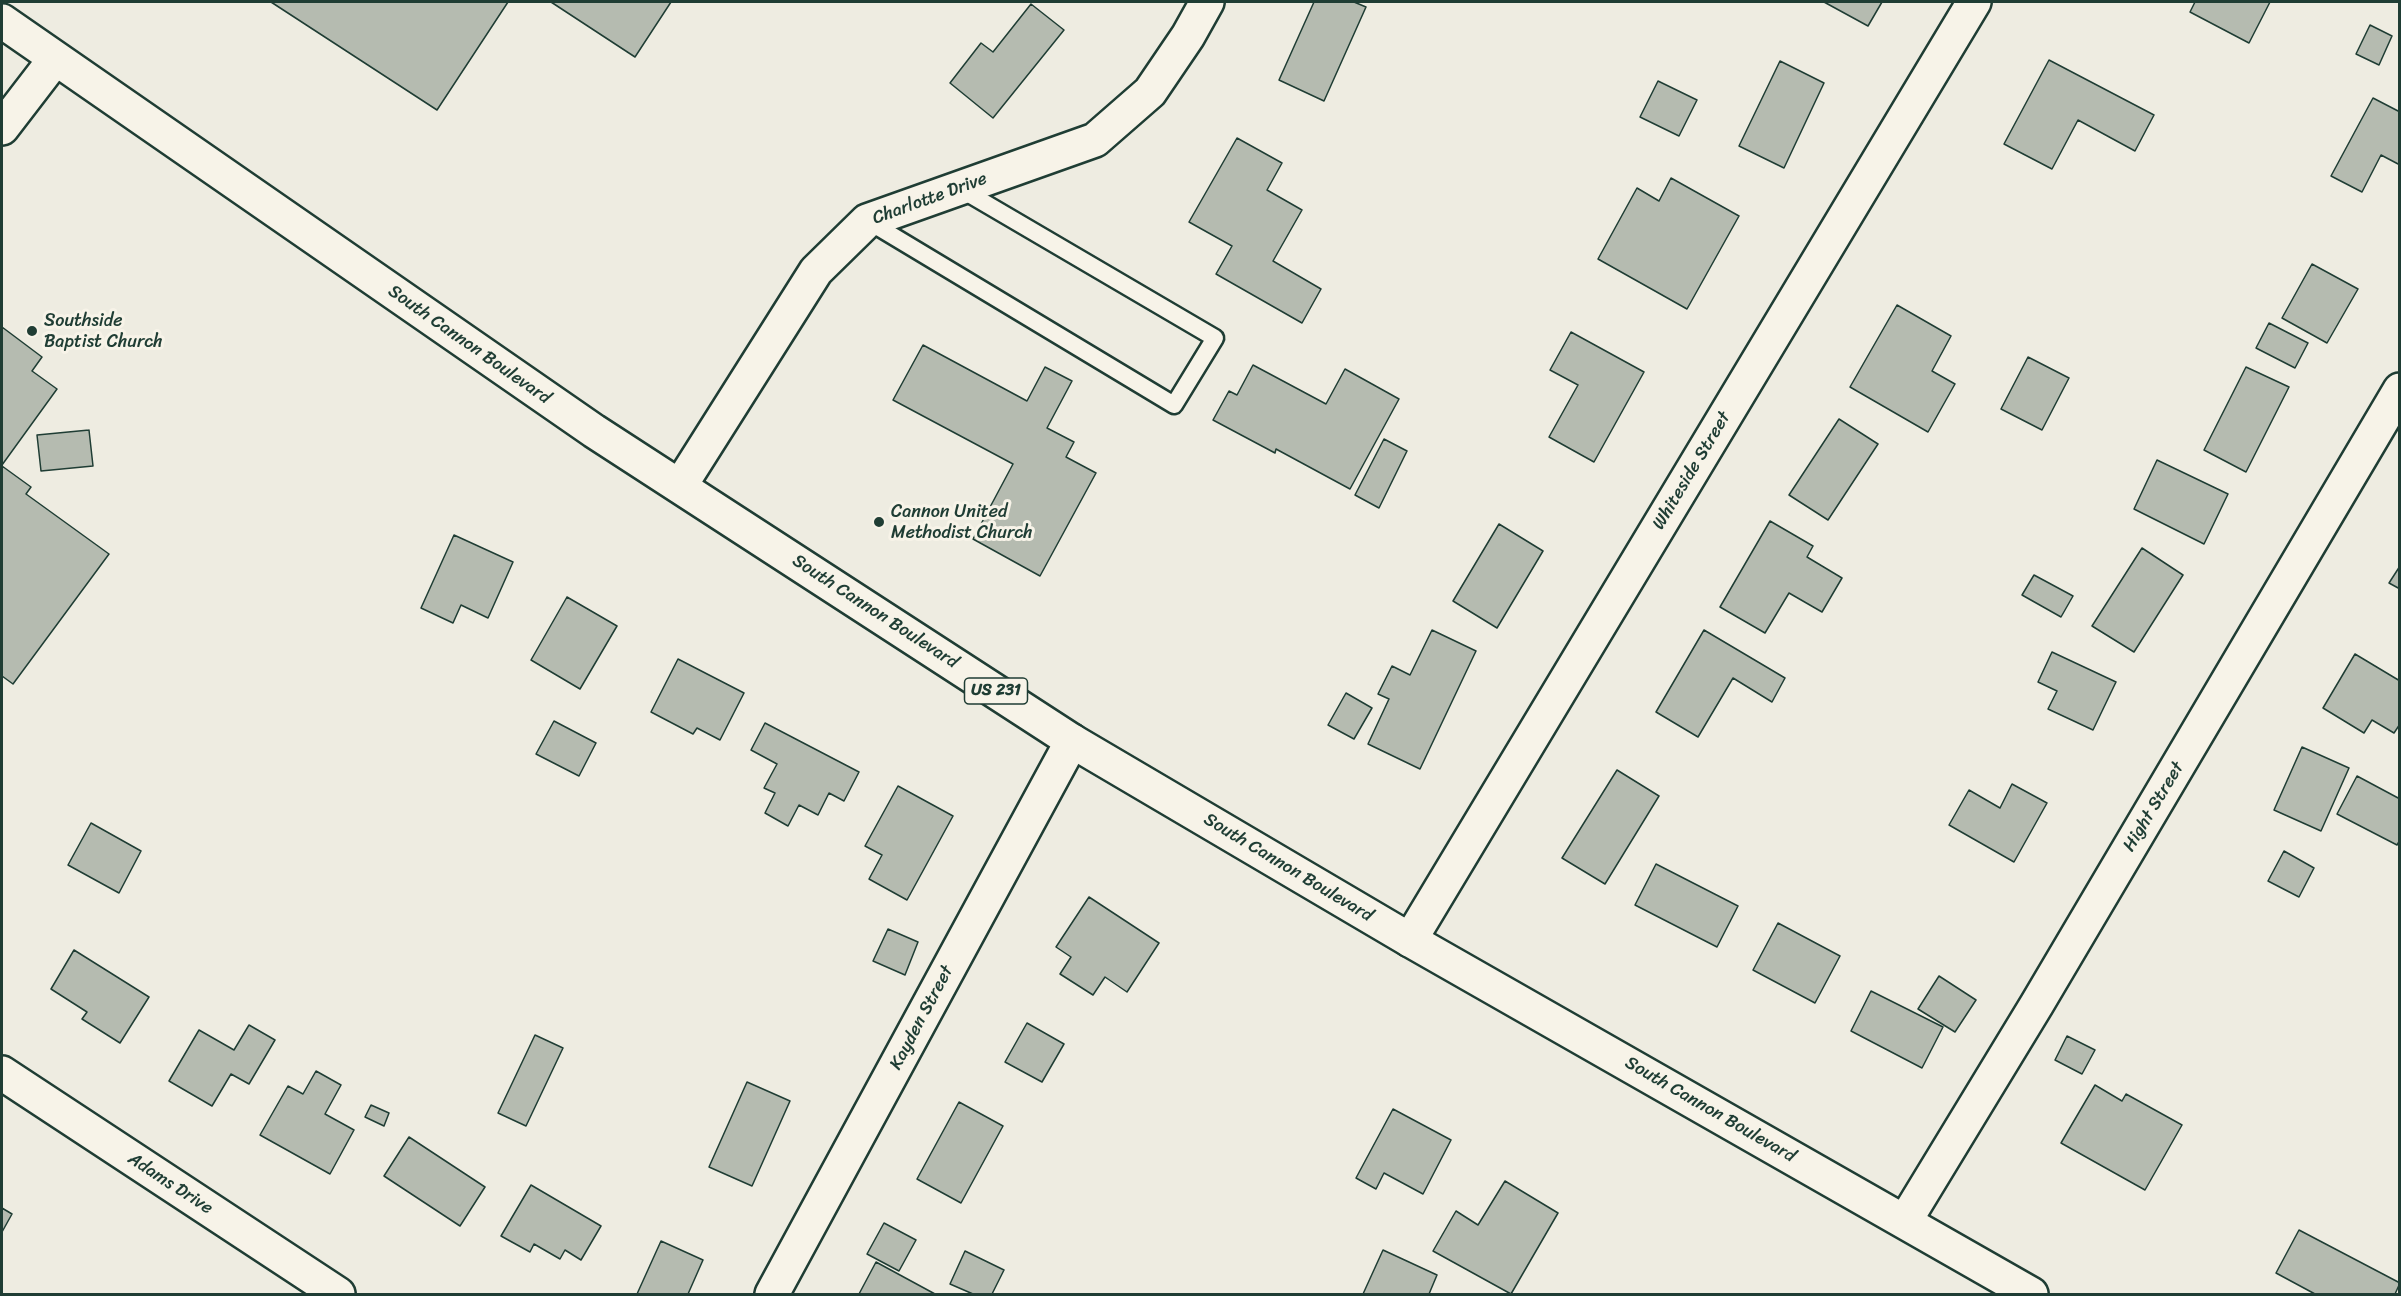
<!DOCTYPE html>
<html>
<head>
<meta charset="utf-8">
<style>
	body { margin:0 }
	#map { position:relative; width:2401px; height:1296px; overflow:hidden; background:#eeece1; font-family:Sriracha,sans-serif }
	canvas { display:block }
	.frame { position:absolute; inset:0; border:3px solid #1f3d34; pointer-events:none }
</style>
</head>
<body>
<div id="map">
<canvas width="2401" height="1296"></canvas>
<div class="frame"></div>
</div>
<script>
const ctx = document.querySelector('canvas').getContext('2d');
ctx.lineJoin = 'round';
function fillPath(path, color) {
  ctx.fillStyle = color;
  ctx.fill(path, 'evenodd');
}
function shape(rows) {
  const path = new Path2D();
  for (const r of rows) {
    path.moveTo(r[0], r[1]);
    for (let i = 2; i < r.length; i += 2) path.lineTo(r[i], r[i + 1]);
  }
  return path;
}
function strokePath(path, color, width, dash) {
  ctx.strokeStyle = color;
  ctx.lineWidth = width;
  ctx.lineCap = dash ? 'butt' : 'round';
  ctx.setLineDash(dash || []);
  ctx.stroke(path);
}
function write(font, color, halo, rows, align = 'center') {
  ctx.font = font + ' Sriracha,sans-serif';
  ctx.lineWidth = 6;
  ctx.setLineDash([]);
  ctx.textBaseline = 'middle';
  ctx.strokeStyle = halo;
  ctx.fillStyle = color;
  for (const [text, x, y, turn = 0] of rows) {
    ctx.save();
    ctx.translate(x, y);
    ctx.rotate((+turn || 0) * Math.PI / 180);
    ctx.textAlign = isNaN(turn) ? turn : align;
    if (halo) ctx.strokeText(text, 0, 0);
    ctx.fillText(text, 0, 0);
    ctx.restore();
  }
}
const building = shape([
	[271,2,508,2,437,110,271,2],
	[551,2,671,2,635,57,551,2],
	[1314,2,1354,2,1366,7,1324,101,1279,80,1314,2],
	[1824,2,1882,2,1868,26,1824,2],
	[2195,2,2270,2,2249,43,2190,12,2195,2],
	[1031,4,1064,30,993,118,950,83,981,43,993,52,1031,4],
	[2370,25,2392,36,2379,65,2356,54,2370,25],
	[2049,60,2154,115,2135,151,2078,120,2052,169,2004,144,2049,60],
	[1780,61,1824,83,1784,168,1739,146,1780,61],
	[1658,81,1697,100,1679,136,1640,117,1658,81],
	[2373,98,2400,112,2400,165,2381,155,2362,192,2331,176,2373,98],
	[1237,138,1282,163,1267,190,1302,210,1273,261,1321,289,1302,323,1216,274,1232,246,1189,222,1237,138],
	[1671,178,1739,216,1687,309,1598,259,1637,188,1659,201,1671,178],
	[2312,264,2358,289,2327,343,2282,318,2312,264],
	[1897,305,1951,336,1932,371,1955,384,1928,432,1850,387,1897,305],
	[2269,323,2308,343,2295,368,2256,348,2269,323],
	[2,327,42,357,32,371,57,389,2,465,2,327],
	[1571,332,1644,372,1594,462,1549,437,1578,385,1550,370,1571,332],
	[923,345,1027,401,1045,367,1072,381,1047,428,1074,442,1066,457,1096,473,1040,576,973,539,1013,464,893,400,923,345],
	[2028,357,2069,378,2042,430,2001,409,2028,357],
	[1253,365,1326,404,1345,369,1399,399,1350,489,1276,449,1275,453,1213,420,1229,391,1237,395,1253,365],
	[2246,367,2289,387,2246,472,2204,450,2246,367],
	[1839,419,1878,444,1828,520,1789,495,1839,419],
	[89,430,93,466,41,471,37,435,89,430],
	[1384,439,1407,451,1379,508,1355,495,1384,439],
	[2157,460,2228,494,2204,544,2134,509,2157,460],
	[2,466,31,487,26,494,109,554,13,684,2,676,2,466],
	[1770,521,1813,546,1807,557,1842,578,1822,612,1789,593,1765,633,1720,607,1770,521],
	[1499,524,1543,551,1497,628,1453,601,1499,524],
	[454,535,513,562,488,618,461,605,453,623,421,608,454,535],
	[2142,548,2183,575,2134,652,2092,626,2142,548],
	[2400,566,2400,589,2389,583,2400,566],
	[2034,575,2073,596,2061,617,2022,595,2034,575],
	[567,597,617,626,580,689,531,660,567,597],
	[1432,630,1476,651,1420,769,1368,744,1389,699,1378,694,1392,666,1410,675,1432,630],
	[1704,630,1785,678,1772,702,1733,678,1698,737,1656,712,1704,630],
	[2052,652,2116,682,2093,730,2048,709,2057,691,2038,682,2052,652],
	[2355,654,2400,681,2400,724,2394,733,2372,720,2364,733,2323,708,2355,654],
	[678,659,744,693,720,740,697,728,693,734,651,712,678,659],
	[1346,693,1372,708,1354,739,1328,725,1346,693],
	[554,721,596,743,579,776,536,754,554,721],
	[765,723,859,772,844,801,829,793,818,815,799,805,788,826,765,813,775,793,764,788,777,764,751,750,765,723],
	[2302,747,2349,768,2321,831,2274,810,2302,747],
	[1617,770,1659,796,1605,884,1562,858,1617,770],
	[2357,776,2400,799,2400,840,2397,845,2337,814,2357,776],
	[2012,784,2047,803,2014,862,1949,825,1969,790,2000,808,2012,784],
	[898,786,953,816,907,900,869,879,882,855,865,846,898,786],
	[91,823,141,851,119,893,68,865,91,823],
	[2284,851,2314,868,2299,897,2268,881,2284,851],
	[1656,864,1738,906,1717,947,1635,905,1656,864],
	[1089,897,1159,943,1127,992,1105,977,1093,995,1060,974,1071,957,1056,947,1089,897],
	[1778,923,1840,956,1815,1003,1753,970,1778,923],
	[888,929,918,942,905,975,873,961,888,929],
	[74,950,149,997,120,1043,82,1019,87,1012,51,989,74,950],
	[1939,976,1976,1000,1955,1032,1918,1009,1939,976],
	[1871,991,1943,1027,1922,1068,1851,1031,1871,991],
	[1027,1023,1064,1044,1042,1082,1005,1062,1027,1023],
	[249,1025,275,1040,249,1084,231,1074,212,1106,169,1081,199,1030,234,1050,249,1025],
	[535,1035,563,1048,526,1126,498,1113,535,1035],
	[2067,1036,2095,1050,2082,1074,2055,1060,2067,1036],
	[316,1071,341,1085,325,1114,354,1130,330,1174,260,1135,288,1086,303,1094,316,1071],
	[747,1082,790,1101,752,1186,709,1167,747,1082],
	[2095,1085,2122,1101,2126,1094,2182,1125,2145,1190,2061,1143,2095,1085],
	[959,1102,1003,1126,961,1203,917,1179,959,1102],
	[371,1105,389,1113,384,1126,365,1117,371,1105],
	[1393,1109,1451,1140,1423,1194,1384,1173,1376,1189,1356,1178,1393,1109],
	[409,1137,485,1187,460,1226,384,1176,409,1137],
	[1505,1181,1558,1213,1511,1294,1433,1251,1456,1211,1478,1225,1505,1181],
	[531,1185,601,1226,581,1260,565,1250,560,1259,534,1244,530,1252,501,1236,531,1185],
	[2,1208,12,1214,2,1232,2,1208],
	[884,1223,916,1240,899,1271,867,1254,884,1223],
	[2299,1230,2400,1283,2395,1294,2315,1294,2276,1273,2299,1230],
	[661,1241,703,1260,688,1294,637,1294,661,1241],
	[1383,1250,1437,1275,1429,1294,1363,1294,1383,1250],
	[965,1251,1004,1270,992,1294,973,1294,950,1284,965,1251],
	[876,1262,935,1294,859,1294,876,1262]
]);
const service = shape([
	[868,221,1174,405,1215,338,959,188]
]);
const minor = shape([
	[2,128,55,59],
	[680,486,816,271,867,221,1095,140,1150,92,1188,36,1207,2],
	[1410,940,1974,2],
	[2,1073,338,1294],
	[1905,1221,2037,1004,2400,390],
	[772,1294,1072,741]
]);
const trunk = shape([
	[2,21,594,431,1072,741,1410,940,2031,1294]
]);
const markers = [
	[32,331,6,"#1f3d34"],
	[879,522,6,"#1f3d34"]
];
const shields = [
	[996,691,63]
];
const shieldNames = [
	["US 231",996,691]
];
const streetNames = [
	["Charlotte Drive",930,199,-20],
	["South Cannon Boulevard",469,345,35],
	["Whiteside Street",1692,471,-59],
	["South Cannon Boulevard",875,612,33],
	["Hight Street",2154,807,-59],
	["South Cannon Boulevard",1288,868,31],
	["Kayden Street",922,1018,-62],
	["South Cannon Boulevard",1710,1110,30],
	["Adams Drive",170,1184,33]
];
const poiNames = [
	["Southside",44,321],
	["Baptist Church",44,342],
	["Cannon United",891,512],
	["Methodist Church",891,533]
];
fillPath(building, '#b5bbb0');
strokePath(building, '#1f3d34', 1.5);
strokePath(service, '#1f3d34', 21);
strokePath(minor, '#1f3d34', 38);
strokePath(trunk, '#1f3d34', 38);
strokePath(service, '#f7f3e8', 16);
strokePath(minor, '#f7f3e8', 33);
strokePath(trunk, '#f7f3e8', 33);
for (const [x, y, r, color] of markers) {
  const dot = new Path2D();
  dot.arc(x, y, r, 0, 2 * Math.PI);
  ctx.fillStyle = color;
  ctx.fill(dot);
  strokePath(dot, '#f7f3e8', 2);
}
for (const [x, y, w] of shields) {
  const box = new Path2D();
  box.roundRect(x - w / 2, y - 13, w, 26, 4.5);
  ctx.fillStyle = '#f7f3e8';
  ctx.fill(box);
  strokePath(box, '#1f3d34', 1.5);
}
write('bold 16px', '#1f3d34', null, shieldNames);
write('18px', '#1f3d34', '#f7f3e8', streetNames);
write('18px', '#1f3d34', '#f7f3e8', poiNames, 'left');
</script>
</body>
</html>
